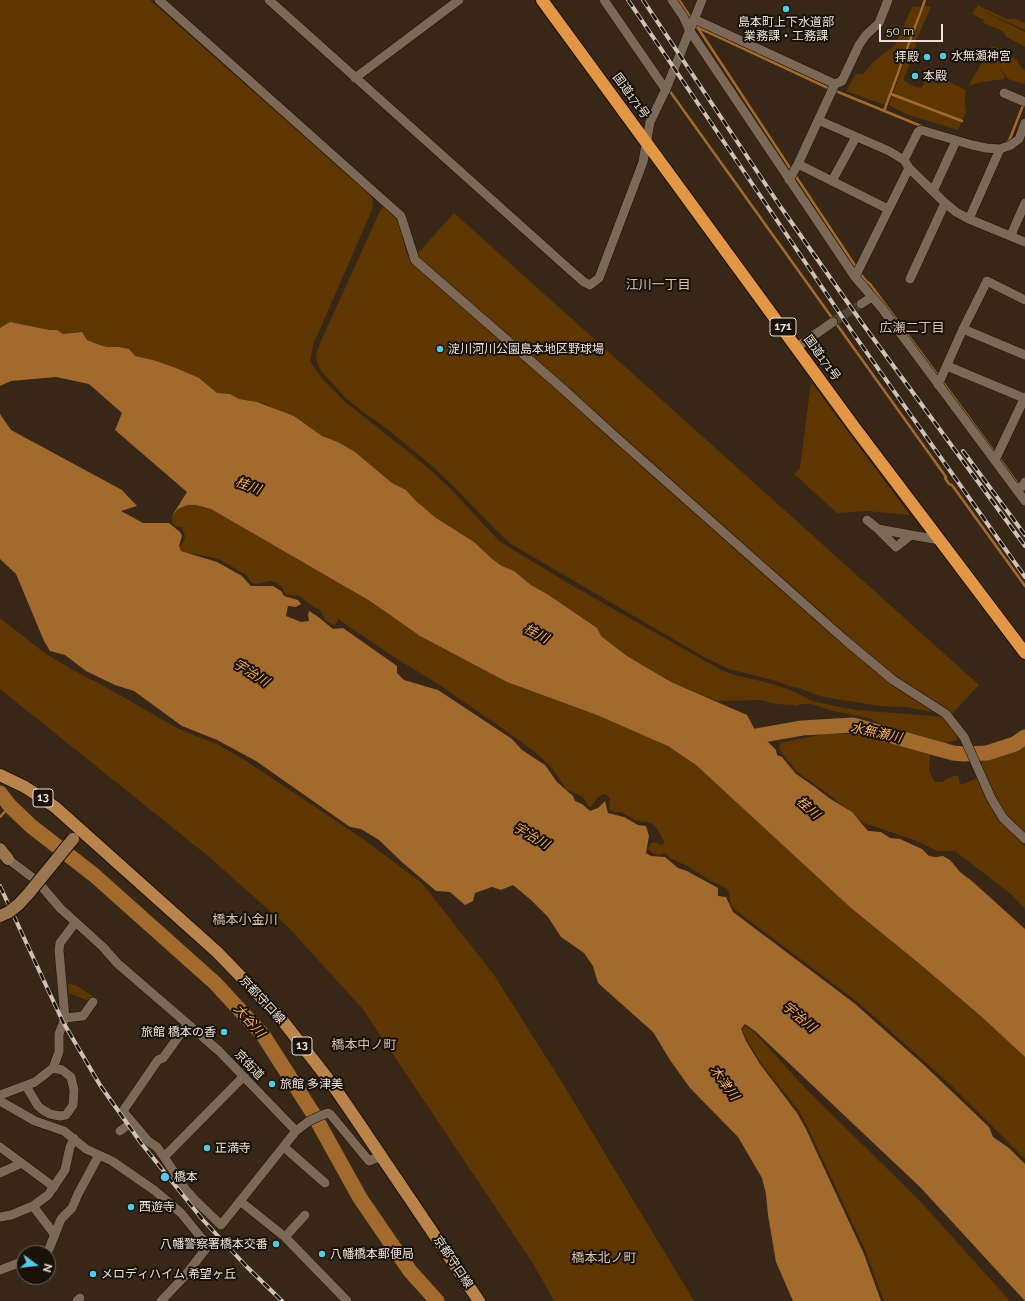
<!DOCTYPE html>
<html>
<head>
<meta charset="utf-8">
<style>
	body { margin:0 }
	#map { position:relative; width:1025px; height:1301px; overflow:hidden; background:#382717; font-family:Raleway,sans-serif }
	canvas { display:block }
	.north { position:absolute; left:16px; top:1245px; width:40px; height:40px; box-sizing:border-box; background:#19120b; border:1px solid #6d655d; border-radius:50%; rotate:105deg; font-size:11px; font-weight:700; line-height:16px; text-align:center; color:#ece1d7 }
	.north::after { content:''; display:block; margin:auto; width:14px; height:18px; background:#58c9e3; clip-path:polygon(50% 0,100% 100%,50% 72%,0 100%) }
	.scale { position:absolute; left:879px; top:24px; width:64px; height:18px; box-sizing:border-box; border:2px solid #ece1d7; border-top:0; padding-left:5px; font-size:12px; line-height:14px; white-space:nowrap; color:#ece1d7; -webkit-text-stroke:3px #19120b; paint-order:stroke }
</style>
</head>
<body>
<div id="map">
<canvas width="1025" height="1301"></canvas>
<div class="north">N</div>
<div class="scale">50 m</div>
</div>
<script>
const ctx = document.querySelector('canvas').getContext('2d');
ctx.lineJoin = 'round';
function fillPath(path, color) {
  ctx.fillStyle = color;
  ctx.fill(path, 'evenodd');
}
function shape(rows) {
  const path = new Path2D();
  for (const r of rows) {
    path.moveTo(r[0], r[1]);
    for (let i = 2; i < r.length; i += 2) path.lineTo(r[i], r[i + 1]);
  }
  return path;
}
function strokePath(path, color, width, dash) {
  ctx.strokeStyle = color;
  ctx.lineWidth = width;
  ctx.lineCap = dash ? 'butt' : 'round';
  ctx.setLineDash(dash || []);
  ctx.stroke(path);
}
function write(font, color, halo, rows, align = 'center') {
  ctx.font = font + ' Raleway,"Noto Sans JP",sans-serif';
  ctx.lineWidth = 4;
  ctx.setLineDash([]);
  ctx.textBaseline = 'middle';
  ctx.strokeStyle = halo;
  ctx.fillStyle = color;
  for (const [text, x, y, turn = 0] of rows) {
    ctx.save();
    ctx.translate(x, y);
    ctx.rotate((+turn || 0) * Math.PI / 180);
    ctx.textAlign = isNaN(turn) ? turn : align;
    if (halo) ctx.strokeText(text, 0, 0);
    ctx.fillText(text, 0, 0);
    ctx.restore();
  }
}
const green = shape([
	[0,0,150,0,368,193,373,199,372,210,313,345,310,361,320,376,343,400,426,466,452,490,499,541,566,582,721,670,735,675,773,684,795,692,812,701,835,706,856,710,944,717,959,735,956,737,958,740,944,743,921,738,889,729,869,718,833,711,812,704,800,704,797,706,793,705,775,704,761,700,717,701,671,682,627,656,601,636,567,608,547,594,531,585,514,571,502,566,453,529,436,518,415,501,406,490,392,483,355,452,338,442,322,436,294,416,279,411,266,404,239,399,230,394,217,393,153,360,135,356,118,347,107,347,87,340,82,332,63,334,56,330,50,330,10,322,0,328],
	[977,5,1007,19,1012,19,1014,18,1025,23,1025,30,979,9,1025,32,1025,47,1005,36,1005,33,1000,30,986,24,983,22,984,20,972,14,975,8,977,8],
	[919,6,920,8,918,16,885,105,846,91,856,74,863,74,874,61,895,45,912,7],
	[926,6,931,7,915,43,916,46,910,55,911,61,904,78,904,81,913,86,921,88,924,84,927,73,925,68,928,67,934,70,942,71,946,75,946,80,951,83,966,90,965,94,965,104,966,112,958,130,906,114,889,105,924,7],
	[992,46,1000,49,1000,52,1001,51,1017,60,1020,66,1025,70,1025,84,1008,79,997,64,1005,77,1004,79,981,82,968,86,983,61,992,64,998,50,990,47],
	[385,207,398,218,406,251,411,261,454,213,979,685,951,715,905,707,881,706,835,699,820,696,796,687,796,688,773,680,729,669,704,657,511,544,496,530,455,488,431,465,382,425,364,413,345,397,321,371,317,361,316,355,321,341,380,211,382,208],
	[811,382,910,515,867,511,837,513,794,474,800,468],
	[187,505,196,505,211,509,370,601,420,636,507,682,597,715,638,732,668,746,696,765,851,908,921,965,983,1018,1025,1057,1025,1159,951,1085,859,1003,734,909,730,902,729,891,726,888,711,881,691,868,670,858,666,853,659,855,652,853,648,848,651,843,655,842,661,845,665,843,657,829,653,824,647,822,637,821,621,812,614,812,609,809,610,799,607,795,603,794,598,797,591,807,588,806,583,797,566,789,552,768,542,758,519,740,441,686,394,657,338,619,335,626,326,621,320,610,314,607,299,596,287,595,284,592,282,587,275,582,270,581,257,584,252,583,246,575,219,559,181,551,179,547,184,541,185,536,182,527,175,526,172,522,172,516,178,509],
	[0,618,46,654,73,670,102,685,181,730,217,744,248,762,366,841,422,883,494,975,563,1084,694,1301,554,1301,534,1265,362,1008,288,927,208,856,0,689],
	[824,734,860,734,930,754,929,771,935,782,942,782,948,778,958,775,960,784,964,784,977,778,988,803,1003,824,1025,846,1025,909,1012,895,955,851,937,851,917,841,864,823,827,793,797,772,779,749,780,743],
	[1025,745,1025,835,1013,825,998,802,985,776,981,761,1012,752],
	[68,984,76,985,92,996,89,1001,69,993],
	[746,1026,754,1032,807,1090,919,1200,1010,1301,884,1301,866,1252,807,1126,799,1111,761,1063,747,1040,742,1029]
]);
const water = shape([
	[10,322,50,330,57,330,63,334,82,332,87,340,100,345,107,347,118,347,129,349,135,356,153,360,176,368,199,378,217,393,230,394,239,399,257,402,294,416,322,436,338,442,355,452,392,483,406,490,416,501,436,518,474,542,491,558,502,566,514,571,531,585,547,594,597,628,601,636,627,656,671,682,747,715,756,732,755,736,767,741,776,750,777,755,782,757,796,774,815,787,829,798,852,812,868,831,881,832,890,838,900,839,922,849,929,856,936,857,943,856,950,860,956,867,960,872,973,882,1025,929,1025,1057,983,1018,921,965,851,908,696,765,668,746,597,715,507,682,420,636,370,601,211,509,196,505,187,505,178,509,172,516,187,492,115,430,122,413,89,384,56,377,11,381,0,386,0,328],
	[0,414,11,430,122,490,137,506,121,511,143,523,169,523,180,532,182,536,179,546,181,551,217,562,242,576,251,586,273,586,281,591,284,596,298,600,301,604,296,607,288,606,286,616,301,622,309,621,308,615,309,611,317,616,333,629,343,628,397,666,397,673,404,680,438,690,512,739,522,750,545,765,557,782,573,796,575,801,582,804,590,811,598,808,605,801,608,813,624,817,638,825,646,826,649,836,646,853,651,856,665,857,678,868,687,871,718,888,718,896,726,897,733,912,854,1003,924,1065,989,1127,993,1137,1009,1148,1025,1164,1025,1301,920,1187,755,1031,745,1024,741,1029,746,1041,760,1064,797,1113,805,1127,864,1254,881,1301,793,1301,776,1262,768,1215,766,1194,762,1178,738,1137,690,1088,670,1060,653,1032,598,983,593,966,584,953,561,937,548,917,531,900,513,885,501,890,492,887,475,893,473,901,465,905,450,892,436,891,403,863,379,840,361,829,350,827,256,761,217,740,182,726,134,691,115,685,86,671,65,655,50,651,44,641,16,574,0,559]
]);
const stream = shape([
	[679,0,691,18],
	[696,25,792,171],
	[697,27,826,87,921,126],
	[669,90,946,477,945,478,949,484,952,485,1025,586],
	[891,94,962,121],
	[884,111,925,0],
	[1007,142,1009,141,1024,103],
	[795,175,856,267],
	[860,273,866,281,870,284,939,377],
	[942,381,995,453],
	[999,458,1018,484],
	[0,817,10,806]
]);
const river = shape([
	[734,740,802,728,853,725,953,753,964,754,987,753,1015,744,1025,737],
	[0,793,10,806,31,826,94,875,215,983,263,1035,314,1115,360,1198,410,1271,437,1301]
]);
const streetTunnel = shape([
	[833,322,861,304]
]);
const street = shape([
	[159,0,401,216,415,260,563,389,617,438,845,640,893,680,946,714,964,737,991,798,1003,818,1025,839],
	[269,0,569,269,584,282,590,285,599,278,643,162,650,122,666,89,702,0],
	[604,0,666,90],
	[672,0,683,16,690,31,855,277,881,307,1025,501],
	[694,19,835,84],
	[355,78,459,0],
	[1004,93,1025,102],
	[818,120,889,151,904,160,909,168,945,203,956,212,969,219,1025,242],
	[904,160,918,132,921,130,972,145,986,148,1000,149,1011,145,1019,139,1025,123],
	[798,164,888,209],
	[789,180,798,164,835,84,842,81,859,45,866,35,879,23,888,0],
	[832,181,856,137],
	[933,191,956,141],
	[969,219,1000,149],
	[1011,235,1025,203],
	[855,277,909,168],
	[910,279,945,203],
	[861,304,872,297],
	[963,329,1025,355],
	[797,347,833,322],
	[947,366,1024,398],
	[938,385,963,329,987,281,1025,300],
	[995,460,1025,397],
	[1016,489,1023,486,1025,482],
	[867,520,878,529],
	[878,529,911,535,896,547,878,529],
	[911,535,940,540],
	[8,859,37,881,60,908,103,947,117,963,219,1051,296,1131],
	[65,1018,83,1016,93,1002],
	[53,1068,59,1052,59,1034,65,1018,59,950,60,943,75,923],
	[0,1095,35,1082,53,1068,62,1070,71,1077,74,1090,73,1105,66,1115,60,1116,50,1114,43,1110,38,1106,26,1086],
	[0,1101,35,1121,64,1131,86,1149,112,1161,154,1190,181,1213,208,1246,184,1277,161,1301],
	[132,1122,123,1111,158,1060,163,1058,187,1025],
	[120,1131,132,1122,148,1141,157,1147,164,1157,243,1077],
	[0,1147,54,1187],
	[284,1147,325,1183],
	[164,1157,186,1190,196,1201,221,1225,296,1131,309,1121,322,1115,328,1113,331,1115,369,1161,381,1156],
	[0,1173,22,1163],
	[240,1201,285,1237,347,1301],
	[33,1206,55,1235],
	[0,1217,11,1215,33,1206,48,1195,65,1170,70,1147,74,1138],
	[285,1237,305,1215],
	[45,1253,49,1249,61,1219,72,1208,78,1194,99,1155],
	[0,1270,24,1261],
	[77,1301,80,1298]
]);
const secondary = shape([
	[0,849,8,859]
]);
const primary = shape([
	[0,775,25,787,55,807,217,952,279,1016,332,1084,354,1116,479,1301]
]);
const highway = shape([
	[542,0,855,428,1025,653]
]);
const rail = shape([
	[628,0,853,333,1025,577],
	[643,0,780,206,862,323,1025,546],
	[963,451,1025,535],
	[0,886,63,1022,100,1085,141,1143,203,1220,247,1267,282,1301]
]);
const secondaryBridge = shape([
	[0,916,9,912,19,904,29,893,73,839]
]);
const markers = [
	[786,9,4,"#58c9e3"],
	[943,56,4,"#58c9e3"],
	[927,57,4,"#58c9e3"],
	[915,76,4,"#58c9e3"],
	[440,349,4,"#58c9e3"],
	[224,1032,4,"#58c9e3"],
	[272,1084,4,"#58c9e3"],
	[207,1148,4,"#58c9e3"],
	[165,1177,5,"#58c9e3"],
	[131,1207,4,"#58c9e3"],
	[276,1244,4,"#58c9e3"],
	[322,1254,4,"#58c9e3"],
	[93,1274,4,"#58c9e3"]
];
const shields = [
	[783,327,26],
	[43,798,20],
	[302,1046,20]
];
const shieldNames = [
	["171",783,327],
	["13",43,798],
	["13",302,1046]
];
const poiNames = [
	["島本町上下水道部",786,22,"center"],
	["業務課・工務課",786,36,"center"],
	["水無瀬神宮",951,56],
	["拝殿",919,57,"right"],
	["本殿",923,76],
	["淀川河川公園島本地区野球場",448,349],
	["旅館 橋本の香",216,1032,"right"],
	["旅館 多津美",280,1084],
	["正満寺",215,1148],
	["橋本",174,1177],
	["西遊寺",139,1207],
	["八幡警察署橋本交番",268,1244,"right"],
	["八幡橋本郵便局",330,1254],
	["メロディハイム 希望ヶ丘",101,1274]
];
const streetNames = [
	["国道171号",631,96,54],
	["国道171号",822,358,54],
	["京都守口線",262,1000,47],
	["京街道",249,1065,46],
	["京都守口線",453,1262,56]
];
const neighbourhoodNames = [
	["江川一丁目",658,285],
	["広瀬二丁目",912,328],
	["橋本小金川",245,920],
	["橋本中ノ町",364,1045],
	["橋本北ノ町",604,1258]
];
const waterNames = [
	["桂川",248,486,20],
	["桂川",536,634,27],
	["宇治川",251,673,32],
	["水無瀬川",876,733,12],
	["桂川",808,808,42],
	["宇治川",531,836,30],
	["宇治川",799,1017,39],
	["大谷川",249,1021,48],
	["木津川",724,1083,54]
];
fillPath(green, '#5e3601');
fillPath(water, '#a26a2d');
strokePath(stream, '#a26a2d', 2.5);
strokePath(river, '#a26a2d', 15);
strokePath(streetTunnel, '#534334', 9, [9, 4.5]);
strokePath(street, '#1f1002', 10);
strokePath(secondary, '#1f1002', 14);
strokePath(primary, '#1f1002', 14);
strokePath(highway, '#1f1002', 14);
strokePath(street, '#7b6856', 9);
strokePath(secondary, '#9a7651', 12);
strokePath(primary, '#b9844c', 12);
strokePath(highway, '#e29746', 12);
strokePath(rail, '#cfc3b8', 4);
strokePath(rail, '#19120b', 2.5, [8]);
strokePath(secondaryBridge, '#1f1002', 14, []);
strokePath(secondaryBridge, '#9a7651', 12);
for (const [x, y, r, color] of markers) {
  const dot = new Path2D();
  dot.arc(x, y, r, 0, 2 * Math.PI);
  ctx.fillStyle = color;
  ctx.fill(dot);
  strokePath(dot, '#19120b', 1.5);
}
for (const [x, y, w] of shields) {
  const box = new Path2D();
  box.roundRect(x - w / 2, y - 9, w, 18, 3);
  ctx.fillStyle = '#19120b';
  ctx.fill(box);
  strokePath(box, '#ece1d7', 1);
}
write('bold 11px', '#ece1d7', null, shieldNames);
write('12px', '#ece1d7', '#19120b', poiNames, 'left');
write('12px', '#ece1d7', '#19120b', streetNames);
write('13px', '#d7c2ae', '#19120b', neighbourhoodNames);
write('italic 13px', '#fbad5a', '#19120b', waterNames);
</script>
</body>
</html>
